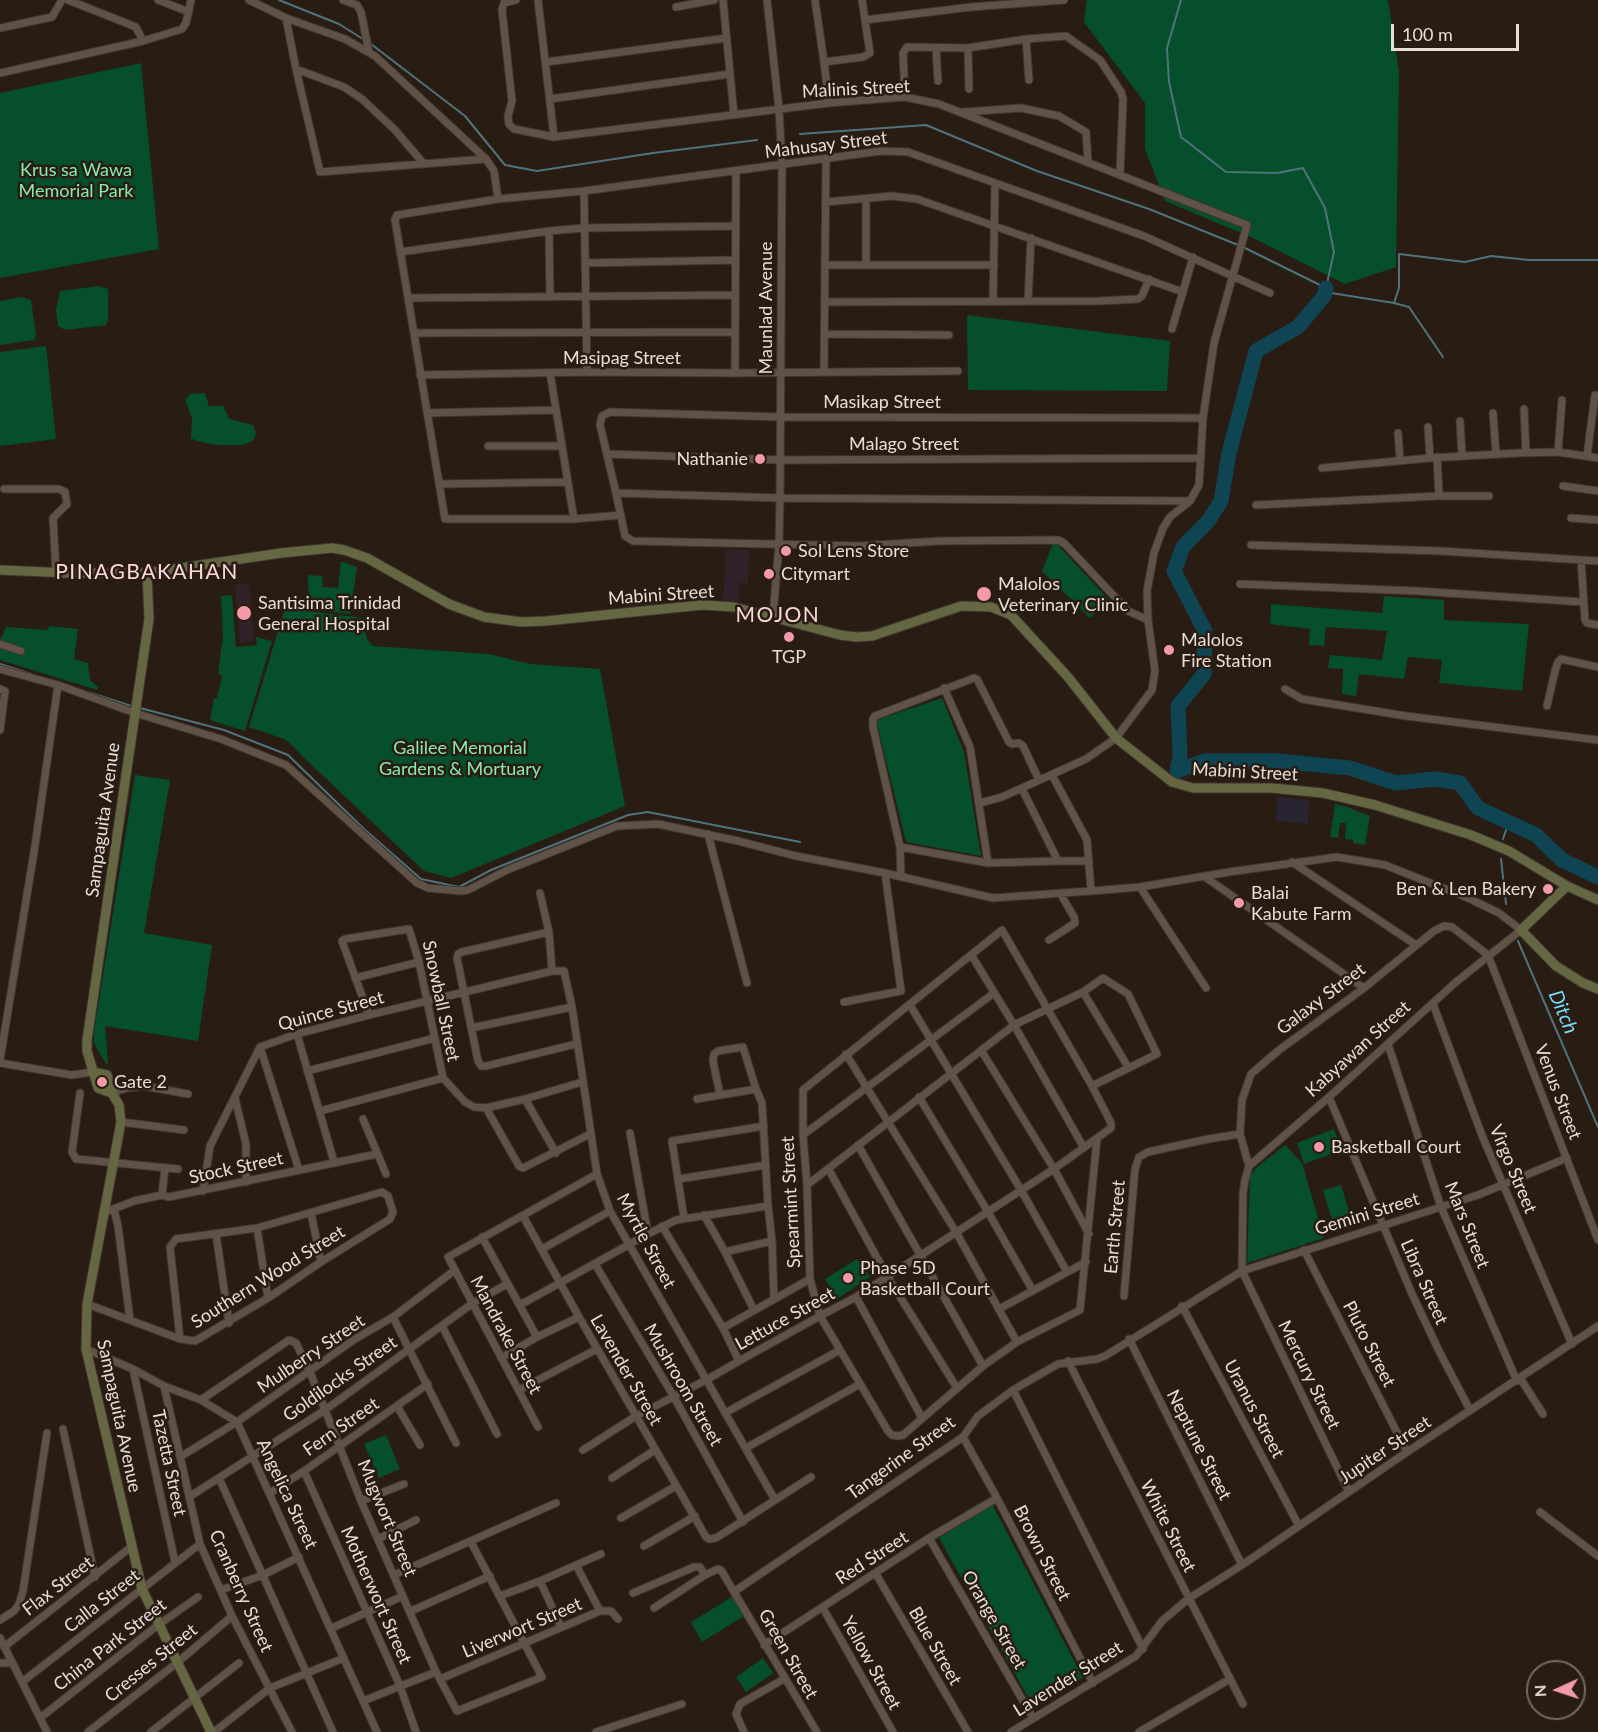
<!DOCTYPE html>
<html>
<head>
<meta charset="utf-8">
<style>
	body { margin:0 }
	#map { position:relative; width:1598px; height:1732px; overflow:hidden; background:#291c13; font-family:Lato,sans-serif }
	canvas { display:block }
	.north { position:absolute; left:1526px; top:1660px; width:60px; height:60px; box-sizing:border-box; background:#291c13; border:2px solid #756a61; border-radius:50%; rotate:267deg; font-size:16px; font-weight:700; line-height:24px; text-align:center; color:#e7ded7 }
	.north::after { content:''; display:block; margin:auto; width:21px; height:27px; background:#f39aa7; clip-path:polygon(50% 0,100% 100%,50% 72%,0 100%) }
	.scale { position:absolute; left:1391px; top:24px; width:128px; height:27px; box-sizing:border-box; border:3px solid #e7ded7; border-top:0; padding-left:8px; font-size:18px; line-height:21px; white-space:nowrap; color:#e7ded7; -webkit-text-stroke:4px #291c13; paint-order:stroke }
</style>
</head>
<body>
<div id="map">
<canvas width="1598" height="1732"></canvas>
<div class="north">N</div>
<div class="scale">100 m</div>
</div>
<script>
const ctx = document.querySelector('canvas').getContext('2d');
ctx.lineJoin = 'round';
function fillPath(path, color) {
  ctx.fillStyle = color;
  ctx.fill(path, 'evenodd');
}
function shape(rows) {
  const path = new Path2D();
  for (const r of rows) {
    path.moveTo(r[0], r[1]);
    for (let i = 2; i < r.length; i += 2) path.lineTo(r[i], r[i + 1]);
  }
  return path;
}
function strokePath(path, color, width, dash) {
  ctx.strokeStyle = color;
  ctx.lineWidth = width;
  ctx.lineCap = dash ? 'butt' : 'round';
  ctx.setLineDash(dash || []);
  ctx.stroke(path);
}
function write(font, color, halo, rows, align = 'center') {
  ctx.font = font + ' Lato,sans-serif';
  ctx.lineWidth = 5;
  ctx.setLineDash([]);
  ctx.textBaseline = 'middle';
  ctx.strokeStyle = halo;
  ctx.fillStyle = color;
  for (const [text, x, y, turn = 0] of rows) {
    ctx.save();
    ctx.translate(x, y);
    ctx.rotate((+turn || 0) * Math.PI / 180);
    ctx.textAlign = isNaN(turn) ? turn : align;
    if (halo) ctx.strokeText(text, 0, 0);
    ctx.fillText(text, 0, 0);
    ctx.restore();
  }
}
const commercial = shape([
	[1277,797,1309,800,1308,824,1276,821]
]);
const medical = shape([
	[726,549,749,550,748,583,739,583,738,602,723,601],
	[249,584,254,641,240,643,235,585]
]);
const green = shape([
	[1087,0,1388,0,1399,72,1396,267,1345,284,1253,238,1165,201,1145,149,1145,103,1084,22],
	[141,63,159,249,0,278,0,93],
	[98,286,108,289,108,320,106,325,65,330,58,326,56,310,60,291],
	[22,297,31,300,36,335,34,340,0,345,0,301],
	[967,315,1170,341,1167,391,968,390],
	[46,346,56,439,0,446,0,352],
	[205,393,209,406,223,406,229,419,253,425,256,432,254,440,243,445,217,445,197,441,191,438,192,418,185,400,190,394],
	[1053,544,1058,545,1109,600,1090,618,1042,571],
	[341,561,357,567,350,614,309,609,308,575,322,576,323,587,338,588],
	[232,595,236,647,257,645,256,637,272,641,245,731,210,720,214,698,217,698,222,676,218,673,223,637,221,596],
	[1384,596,1444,600,1444,620,1529,624,1522,691,1439,683,1442,660,1408,657,1404,679,1359,674,1356,696,1342,694,1343,669,1328,668,1330,655,1382,660,1387,631,1326,627,1324,646,1309,645,1310,629,1270,624,1271,604,1382,613],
	[285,608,362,618,367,639,373,646,489,654,530,664,600,669,625,806,451,878,424,871,302,756,292,745,284,739,249,727],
	[49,626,78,629,74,659,88,663,90,680,98,687,97,690,0,660,0,640,6,627,48,630],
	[942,698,964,752,981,856,906,842,876,720],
	[135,775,170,780,144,933,212,945,198,1041,105,1026,108,1064,106,1064,94,1043,94,1032],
	[1335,804,1347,807,1370,816,1365,845,1353,843,1353,840,1345,839,1346,823,1340,823,1338,838,1330,837],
	[1334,1129,1342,1150,1304,1164,1297,1143],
	[1285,1145,1302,1163,1324,1238,1247,1263,1250,1177,1255,1169],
	[1341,1185,1351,1218,1333,1223,1323,1190],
	[857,1259,870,1277,837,1299,825,1279],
	[386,1435,400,1469,379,1478,364,1444],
	[992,1504,1083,1678,1034,1708,939,1538],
	[732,1597,744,1616,702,1642,691,1622],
	[763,1658,773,1673,746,1692,736,1677]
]);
const stream = shape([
	[279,0,339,24,366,41],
	[371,44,465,116,505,165,537,171,653,153,757,140],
	[800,134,926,125,1037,171,1149,209,1243,247,1326,288,1334,252,1325,208,1303,168,1277,173,1226,172,1181,137,1169,82,1167,48,1181,0],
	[1325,292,1394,303,1399,288,1399,254,1465,262,1491,256,1529,260,1598,260],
	[1394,303,1409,307,1443,357],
	[0,664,31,674],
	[91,693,131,706],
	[140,708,224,730,288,755,364,829,421,879,459,887,491,870,628,815,648,812,800,842],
	[1503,839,1509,822],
	[1501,859,1506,904],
	[1518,941,1598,1127]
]);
const river = shape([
	[1326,288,1324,296,1298,327,1256,351,1229,453,1221,501,1209,520,1183,547,1174,571,1205,631,1204,674,1178,706,1180,756,1177,771,1205,761,1278,761,1350,768,1396,783,1435,779,1460,783,1478,808,1536,835,1562,860,1598,877]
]);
const street = shape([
	[68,0,136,27,143,41],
	[158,0,189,12],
	[249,0,286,18,345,39,375,56,486,159,494,171,498,199],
	[343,0,357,5,361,12,369,52],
	[516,0,504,3,502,10,512,101,508,116,509,124,514,129,554,137,829,103,905,97,939,104,1247,225,1214,343,1203,418,1199,485,1190,501,1170,517,1163,528,1154,553,1147,591,1148,620,1155,671,1152,690,1116,738,1086,759,1002,797,980,803],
	[538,0,554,137],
	[723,0,734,115],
	[767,0,779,109,782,164,780,498,779,544,773,616],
	[815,0,824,62],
	[676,7,714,0],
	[286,18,296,69,320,172,486,159],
	[865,20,971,7,1064,0],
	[0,28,52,17,62,0],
	[1026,39,1029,80],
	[936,48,938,81],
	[968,48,969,89],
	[546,62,727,38],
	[296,69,344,87,362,99,395,130,424,164],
	[0,73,143,41,182,29,186,23,191,0],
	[905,97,903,53,907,47,968,48,1026,39,1066,36,1100,60,1121,92,1123,99,1120,174],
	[550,99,730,74],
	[829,103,824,62,863,57,870,53,862,0],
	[964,112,1021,108,1059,116,1086,132,1088,162],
	[584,191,587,372],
	[866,199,866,265],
	[826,202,892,196,917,199,1183,292],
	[549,231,550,296],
	[400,252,549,231,584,228,736,226],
	[585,263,735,260],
	[825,265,994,265],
	[409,298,735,295],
	[993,301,995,184],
	[1028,301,1031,238],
	[825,302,1099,301,1138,299,1142,296,1149,279],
	[1172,329,1193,257],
	[414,333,735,332],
	[825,334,949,335],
	[824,371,826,159],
	[550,373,574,519],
	[735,373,736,171],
	[420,375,587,372,735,373,958,371],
	[1524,409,1526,453],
	[427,413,556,410],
	[1493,413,1496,454],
	[1460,421,1462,456],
	[1428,427,1430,458],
	[1398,433,1400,460],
	[488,446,562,446],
	[1558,452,1562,400],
	[607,454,780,460,1201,458],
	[1587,456,1595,395],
	[1437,457,1439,496],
	[1322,468,1430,458,1518,453,1558,452,1598,458],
	[439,484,568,482],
	[1563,486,1598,491],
	[4,489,59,489,65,492,67,504,53,518,56,573],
	[616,493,625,536,633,541,859,546,940,541,1058,540,1064,543,1128,611,1148,620],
	[1190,501,780,498,616,493,600,425,602,416,610,412,781,417,1203,418],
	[1256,505,1439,496,1489,496],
	[621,515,574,519,445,519,395,220,397,215,498,199,584,191,881,151,908,152,1144,236,1270,293],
	[1571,518,1598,520],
	[1251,545,1441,551,1598,561],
	[1581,560,1585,620,1587,623,1598,625],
	[1240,584,1417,591,1583,602],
	[0,644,21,651],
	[0,669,58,685,135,713,221,739,286,765,417,883,428,888,461,891,468,890,507,870,617,826,658,824,738,841,796,856,885,873,993,898,1091,891],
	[944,688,970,747,988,863],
	[0,689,5,691,0,730],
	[1285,689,1302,699,1406,716,1598,740],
	[1547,706,1555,671,1558,662,1561,659,1598,667],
	[1052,775,1087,840,1091,891,1140,887,1206,988],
	[1022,789,1058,861,988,863,900,847,873,727,873,719,875,716,974,678,977,679,1009,742,1012,744,1019,743,1023,746,1039,780],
	[708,834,747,983],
	[900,847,901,877],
	[1058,861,1089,861],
	[1292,862,1416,945],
	[1205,877,1364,988],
	[1140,887,1229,872,1337,857,1385,865,1468,898,1499,913,1521,930,1456,982,1329,1097,1249,1166,1245,1180,1243,1193,1242,1271,1349,1492],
	[540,893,549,932,552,971],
	[549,932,462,952,458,954,457,958,478,1061,481,1066,486,1066,576,1044],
	[1049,940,1075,923,1074,917,1060,893],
	[972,956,1014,1025,1084,1148],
	[355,978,419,962],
	[1083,992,1128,1067],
	[844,1002,901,991,885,873],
	[1433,1004,1483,1138,1572,1344],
	[910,1005,1021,1190,1067,1272],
	[369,1015,342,941,345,939,409,929,419,962,443,1078,465,1102,474,1107,486,1108,525,1099,582,1082],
	[471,1028,572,1007],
	[297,1034,334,1162],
	[1388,1044,1441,1207,1517,1381],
	[260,1047,299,1170],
	[981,1050,1054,1169,1089,1234],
	[846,1054,956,1232,1017,1342],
	[0,1060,35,846,58,685],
	[0,1063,72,1075,92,1072],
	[307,1071,435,1038],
	[80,1093,72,1152,76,1159,178,1169],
	[112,1093,126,1088,144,1086,188,1094],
	[720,1095,713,1061,714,1054,718,1051,743,1047,756,1089,762,1103,768,1206,772,1241,774,1299],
	[919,1097,988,1212,1033,1291],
	[1329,1097,1412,1294,1440,1353,1470,1410],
	[235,1098,246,1144,246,1182],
	[525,1099,556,1153],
	[697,1099,756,1089],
	[486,1108,519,1166,523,1168,590,1134],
	[320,1111,443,1078],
	[363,1119,386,1174],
	[121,1122,184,1130],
	[630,1133,648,1234],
	[803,1135,994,993],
	[858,1145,983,1366],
	[1249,1166,1240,1134,1242,1100,1251,1074,1279,1050,1364,988,1434,931,1444,926,1452,927,1488,955,1598,1240],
	[829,1170,887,1276,957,1388],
	[679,1179,766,1165],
	[807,1185,1014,1025,1083,992,1103,978,1128,994,1157,1054,1092,1086],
	[203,1191,210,1146,260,1047,297,1034,369,1015,552,971,564,971,572,1007,597,1174,610,1211,775,1500],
	[162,1195,165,1168],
	[114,1209,118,1226,130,1320],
	[103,1213,134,1201,162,1195,168,1197,174,1196,377,1154],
	[311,1213,321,1262],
	[704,1215,725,1252,754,1310],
	[523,1216,579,1317,706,1537,709,1539,716,1538,811,1477],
	[684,1218,672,1141,764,1126],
	[662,1226,723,1328,739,1361],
	[257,1228,268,1298],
	[216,1234,229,1323],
	[482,1237,537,1337],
	[542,1249,610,1211],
	[1304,1250,1407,1452],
	[725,1252,772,1241],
	[595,1264,674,1397,743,1522],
	[1124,1296,1135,1169,1139,1157,1148,1152,1208,1139,1240,1134],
	[856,1297,922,1418],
	[87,1304,180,1339,195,1341,268,1298,321,1262,390,1219,393,1212,388,1196,382,1192,257,1228,176,1239,170,1247,180,1339],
	[520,1305,648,1234,676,1220,768,1206],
	[1182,1306,1299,1526],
	[999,1309,1086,1262],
	[393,1317,456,1443],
	[442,1326,497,1434],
	[723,1328,810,1279],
	[1129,1339,1242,1565],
	[86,1349,133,1369,164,1386,201,1400,237,1422,377,1732],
	[501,1358,537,1337,579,1317],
	[1068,1361,1243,1704],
	[133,1369,175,1562],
	[1520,1378,1543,1414],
	[164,1386,200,1544,232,1616,292,1732],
	[519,1390,597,1349],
	[1013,1390,1143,1649],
	[201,1400,289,1340,296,1343,310,1372,361,1501,436,1672,457,1711,542,1677,471,1542],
	[397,1406,420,1445],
	[725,1413,840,1350],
	[538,1427,448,1257,597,1174],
	[63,1429,95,1577],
	[963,1437,997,1498,1093,1683],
	[746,1448,860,1384],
	[583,1450,636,1416,708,1379,739,1361,820,1316,856,1297,1054,1169,1111,1128,1111,1123,1092,1086,1002,930,803,1090,803,1135,807,1185,810,1279,820,1316,888,1431,892,1435,898,1436,903,1435,983,1366,1017,1342,1080,1310,1097,1139],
	[180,1457,237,1422,355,1339,393,1317,455,1270],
	[304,1471,400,1686,416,1732],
	[219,1478,333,1732],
	[612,1478,655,1450],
	[270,1493,304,1471,428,1384],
	[189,1497,325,1410,473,1303,507,1284],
	[361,1501,404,1484],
	[1540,1512,1598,1556],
	[621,1518,676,1486],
	[929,1538,1033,1718],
	[378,1539,416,1520],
	[644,1546,695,1516],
	[876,1574,968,1732],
	[394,1575,556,1503],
	[540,1581,561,1627],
	[221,1590,263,1575,299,1557],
	[735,1591,963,1437,978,1416,1013,1390,1058,1364,1097,1359,1105,1356,1242,1271,1478,1195,1567,1158],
	[633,1593,694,1567,700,1567,705,1575],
	[500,1596,540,1581,601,1554],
	[654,1608,705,1575,718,1569,721,1570,817,1732],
	[823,1608,893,1732],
	[411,1611,490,1576],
	[600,1611,611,1611,618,1619],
	[0,1620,14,1611,19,1604,23,1591,47,1433],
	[332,1628,403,1596],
	[0,1638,47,1732],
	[764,1645,929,1538,997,1498],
	[4,1647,131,1547],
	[0,1663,12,1663],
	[440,1679,600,1611,576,1565],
	[22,1682,200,1544],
	[363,1701,436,1672],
	[40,1718,158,1625,198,1597],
	[88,1732,178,1662,232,1616],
	[151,1732,239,1663],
	[214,1732,270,1688,344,1658],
	[596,1732,682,1704],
	[744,1732,736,1714,740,1704,784,1679],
	[1011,1732,1136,1656,1162,1621,1188,1599,1242,1565,1407,1452,1598,1326],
	[1139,1732,1230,1679]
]);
const secondary = shape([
	[0,570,69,573,147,573,281,553,332,548,344,550,367,558,449,604,484,617,521,622,546,621,702,605,734,607,840,635,856,637,872,636,961,606,991,607,1011,615,1068,677,1116,738,1172,782,1193,788,1271,788,1323,793,1375,805,1471,835,1509,851,1567,886,1598,900],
	[1567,886,1521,930,1556,966,1583,983,1598,989],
	[92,1072,107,1075,112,1093,119,1105,121,1122,87,1304,86,1349,142,1589,211,1732],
	[112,1093,98,1088,87,1051,87,1040,149,619,147,573]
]);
const markers = [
	[760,459,6,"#f39aa7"],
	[786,551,6,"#f39aa7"],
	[769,574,6,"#f39aa7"],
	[984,594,8,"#f39aa7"],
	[244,613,8,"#f39aa7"],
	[789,637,6,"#f39aa7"],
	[1169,650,6,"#f39aa7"],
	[1548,889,6,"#f39aa7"],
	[1239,903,6,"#f39aa7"],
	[102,1082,6,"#f39aa7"],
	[1319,1147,6,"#f39aa7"],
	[848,1278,6,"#f39aa7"]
];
const streetNames = [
	["Malinis Street",856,89,-3],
	["Mahusay Street",826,145,-7],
	["Maunlad Avenue",766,308,-90],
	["Masipag Street",622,358],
	["Masikap Street",882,402],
	["Malago Street",904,444],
	["Mabini Street",661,595,-4],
	["Mabini Street",1245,772,3],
	["Sampaguita Avenue",103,820,-82],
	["Galaxy Street",1321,999,-37],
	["Snowball Street",441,1001,78],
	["Quince Street",331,1011,-15],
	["Kabyawan Street",1358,1049,-42],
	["Venus Street",1558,1092,69],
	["Stock Street",236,1168,-12],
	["Virgo Street",1513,1169,67],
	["Spearmint Street",791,1202,-93],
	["Gemini Street",1367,1214,-17],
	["Mars Street",1467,1225,68],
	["Earth Street",1115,1227,-85],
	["Myrtle Street",646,1241,62],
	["Southern Wood Street",268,1277,-32],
	["Libra Street",1424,1282,66],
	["Lettuce Street",785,1319,-29],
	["Mandrake Street",506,1335,62],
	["Pluto Street",1369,1344,63],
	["Mulberry Street",311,1354,-34],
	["Lavender Street",626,1370,60],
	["Mercury Street",1309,1375,64],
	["Goldilocks Street",340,1379,-35],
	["Mushroom Street",683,1385,60],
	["Uranus Street",1254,1409,62],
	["Sampaguita Avenue",119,1416,78],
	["Fern Street",341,1427,-35],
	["Neptune Street",1199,1445,63],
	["Jupiter Street",1385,1450,-34],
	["Tangerine Street",901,1458,-36],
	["Tazetta Street",169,1463,78],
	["Angelica Street",287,1494,65],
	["Mugwort Street",387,1518,67],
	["White Street",1168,1526,63],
	["Brown Street",1042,1553,63],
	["Red Street",872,1558,-33],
	["Flax Street",58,1586,-38],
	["Cranberry Street",241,1591,66],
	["Motherwort Street",376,1595,66],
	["Calla Street",102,1601,-38],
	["Orange Street",994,1620,60],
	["Liverwort Street",522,1628,-23],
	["China Park Street",110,1645,-38],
	["Blue Street",935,1646,60],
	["Green Street",788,1654,60],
	["Cresses Street",151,1663,-39],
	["Yellow Street",871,1663,61],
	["Lavender Street",1068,1679,-32]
];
const parkNames = [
	["Krus sa Wawa",76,170],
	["Memorial Park",76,191],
	["Galilee Memorial",460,748],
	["Gardens & Mortuary",460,769]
];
const poiNames = [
	["Nathanie",748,459,"right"],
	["Sol Lens Store",798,551],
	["Citymart",781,574],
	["Malolos",998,584],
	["Veterinary Clinic",998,605],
	["Santisima Trinidad",258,603],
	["General Hospital",258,624],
	["Malolos",1181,640],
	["Fire Station",1181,661],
	["TGP",789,657,"center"],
	["Ben & Len Bakery",1536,889,"right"],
	["Balai",1251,893],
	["Kabute Farm",1251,914],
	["Gate 2",114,1082],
	["Basketball Court",1331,1147],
	["Phase 5D",860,1268],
	["Basketball Court",860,1289]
];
const waterNames = [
	["Ditch",1563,1012,67]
];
const quarterNames = [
	["PINAGBAKAHAN",147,572],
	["MOJON",778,615]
];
fillPath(commercial, '#2a2332');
fillPath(medical, '#322129');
fillPath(green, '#054f2c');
strokePath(stream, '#50737b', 2);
strokePath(river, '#0f4553', 15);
strokePath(street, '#403631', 9);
strokePath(secondary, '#403631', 11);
strokePath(street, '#605247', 7);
strokePath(secondary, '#656742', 9);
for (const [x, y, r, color] of markers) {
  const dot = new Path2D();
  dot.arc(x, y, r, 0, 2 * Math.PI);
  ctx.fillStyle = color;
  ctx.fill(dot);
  strokePath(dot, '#291c13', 2);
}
write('18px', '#e7ded7', '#291c13', streetNames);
write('18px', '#87eaad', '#291c13', parkNames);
write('18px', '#e7ded7', '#291c13', poiNames, 'left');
write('italic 20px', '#78dbf8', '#291c13', waterNames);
ctx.letterSpacing = '1.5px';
write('21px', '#fbd7db', '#291c13', quarterNames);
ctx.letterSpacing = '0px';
</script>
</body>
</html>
